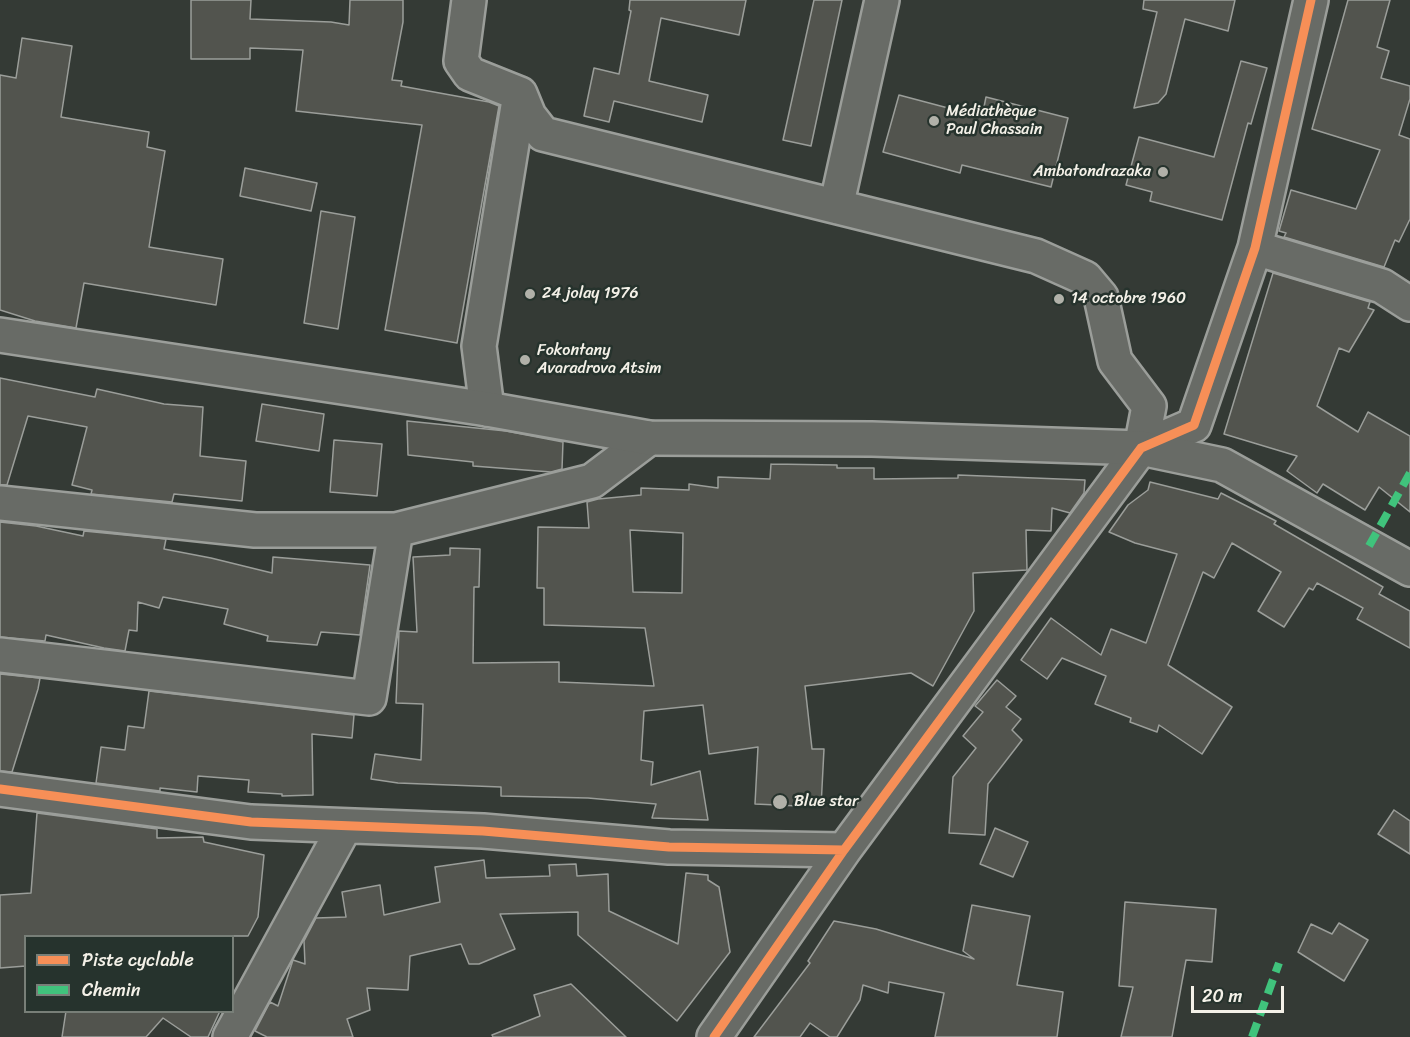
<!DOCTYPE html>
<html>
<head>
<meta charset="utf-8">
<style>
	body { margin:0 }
	#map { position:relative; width:1410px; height:1037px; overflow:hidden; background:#343a35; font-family:Sriracha,sans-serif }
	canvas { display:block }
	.legend { position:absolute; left:24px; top:935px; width:210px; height:78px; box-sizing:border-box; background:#26332d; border:2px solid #787f78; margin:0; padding:8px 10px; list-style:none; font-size:18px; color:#f4f1e8 }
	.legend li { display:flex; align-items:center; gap:12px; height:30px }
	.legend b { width:30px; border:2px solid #787f78 }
	.scale { position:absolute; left:1191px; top:986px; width:93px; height:27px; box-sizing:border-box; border:3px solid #f4f1e8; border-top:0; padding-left:8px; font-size:18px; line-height:21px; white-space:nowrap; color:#f4f1e8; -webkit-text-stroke:4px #26332d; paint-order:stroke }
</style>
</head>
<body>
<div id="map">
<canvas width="1410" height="1037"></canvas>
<ul class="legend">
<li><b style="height:8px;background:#f78f57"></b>Piste cyclable</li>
<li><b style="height:8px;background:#40c37c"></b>Chemin</li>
</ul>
<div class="scale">20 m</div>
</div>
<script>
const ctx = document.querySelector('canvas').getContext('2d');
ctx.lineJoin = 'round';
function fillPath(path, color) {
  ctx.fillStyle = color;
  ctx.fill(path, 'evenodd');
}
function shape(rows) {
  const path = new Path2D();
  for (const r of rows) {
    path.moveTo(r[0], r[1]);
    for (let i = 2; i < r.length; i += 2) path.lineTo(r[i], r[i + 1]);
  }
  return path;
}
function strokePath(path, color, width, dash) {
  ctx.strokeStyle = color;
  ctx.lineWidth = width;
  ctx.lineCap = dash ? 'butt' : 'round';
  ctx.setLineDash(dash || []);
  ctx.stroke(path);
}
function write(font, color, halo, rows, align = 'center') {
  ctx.font = font + ' Sriracha,sans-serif';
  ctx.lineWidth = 5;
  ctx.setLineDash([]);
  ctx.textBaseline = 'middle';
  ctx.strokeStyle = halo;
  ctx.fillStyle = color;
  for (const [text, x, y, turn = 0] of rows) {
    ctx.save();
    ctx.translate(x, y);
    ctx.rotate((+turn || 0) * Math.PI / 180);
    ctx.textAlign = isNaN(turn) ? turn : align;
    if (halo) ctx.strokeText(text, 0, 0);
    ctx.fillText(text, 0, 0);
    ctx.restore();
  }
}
const building = shape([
	[191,0,251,0,250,19,331,22,349,25,350,0,403,0,403,22,392,80,402,81,401,86,489,102,499,106,457,343,385,330,422,125,296,111,303,50,250,48,250,59,191,59,191,0],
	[630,0,746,0,739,35,661,18,649,81,708,95,702,122,614,101,609,122,584,116,594,68,619,74,631,11,629,10,630,0],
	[814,0,842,0,811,146,783,140,814,0],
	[1144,0,1235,0,1228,31,1185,19,1166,94,1158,103,1134,108,1157,12,1143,9,1144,0],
	[1348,0,1390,0,1377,47,1389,51,1381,78,1410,86,1410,99,1399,135,1410,139,1410,219,1399,242,1395,240,1384,267,1284,237,1286,233,1279,231,1291,190,1356,209,1380,150,1312,129,1348,0],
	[22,38,72,46,61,117,149,132,147,147,165,151,149,247,223,259,216,305,84,283,76,328,35,321,0,310,0,75,16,78,22,38],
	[1241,61,1267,68,1251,124,1248,123,1222,220,1150,201,1152,192,1126,185,1139,137,1214,157,1241,61],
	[899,95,982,117,986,97,1068,118,1051,187,962,165,960,173,883,152,899,95],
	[245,168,317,183,311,211,240,196,245,168],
	[321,211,355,217,338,329,304,323,321,211],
	[1273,273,1370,302,1368,308,1374,310,1349,352,1339,348,1317,406,1358,432,1368,412,1410,436,1410,512,1379,487,1365,510,1323,484,1317,493,1287,471,1297,456,1224,434,1273,273],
	[0,378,95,397,97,389,164,404,203,407,200,456,246,461,242,501,174,494,172,502,91,494,92,490,72,485,87,427,28,416,7,485,0,485,0,378],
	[262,404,324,414,319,451,256,441,262,404],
	[407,421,506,431,563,442,562,469,551,472,473,466,473,462,408,455,407,421],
	[334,440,382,444,377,496,330,492,334,440],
	[771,464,837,465,837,468,874,468,874,479,958,478,958,475,1085,480,1084,493,1070,513,1052,508,1051,531,1026,530,1027,570,973,573,974,611,933,686,911,673,805,686,812,749,824,749,821,807,755,804,758,747,709,754,703,705,644,711,641,760,653,762,651,785,700,771,708,820,652,818,656,804,588,798,501,796,501,787,398,783,371,779,375,754,421,760,423,704,396,703,399,631,417,632,413,557,450,555,450,548,480,549,479,587,474,587,473,663,559,662,559,682,654,686,645,628,544,625,544,588,537,588,538,527,589,528,587,502,598,499,641,495,641,488,689,490,689,484,718,488,718,477,770,479,771,464],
	[630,530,683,533,682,593,633,592,630,530],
	[1150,482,1218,499,1221,493,1276,521,1274,524,1383,587,1379,594,1410,611,1410,648,1357,619,1363,608,1317,583,1313,590,1309,588,1284,627,1258,611,1281,572,1232,543,1214,578,1203,572,1168,665,1232,707,1202,754,1159,725,1157,732,1130,722,1131,718,1095,704,1106,676,1062,658,1047,679,1021,660,1051,618,1101,655,1111,629,1146,643,1177,554,1135,543,1109,532,1128,505,1148,490,1150,482],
	[0,522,36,526,83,536,84,531,166,539,164,549,211,558,272,573,273,557,370,565,360,635,321,632,317,645,267,641,268,636,224,624,228,609,163,597,159,608,138,602,137,631,129,630,125,651,104,648,46,635,45,641,0,637,0,522],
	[0,674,40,678,38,689,12,772,0,771,0,674],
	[997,680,1016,696,1006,707,1021,719,1012,730,1022,740,988,784,985,835,949,833,953,777,976,748,963,736,983,712,975,706,997,680],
	[149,691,354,715,352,738,312,734,313,795,282,796,282,794,248,792,249,780,198,776,197,792,160,788,160,791,96,783,101,747,125,750,128,726,144,728,149,691],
	[1394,810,1410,821,1410,854,1378,834,1394,810],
	[37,813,157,829,157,838,203,837,204,842,264,855,258,917,248,936,26,936,26,966,0,968,0,895,31,893,37,813],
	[995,828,1028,842,1013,877,980,864,995,828],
	[484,860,486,878,550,876,549,865,576,864,577,876,608,874,609,911,678,944,686,873,708,875,708,880,719,887,730,952,677,1021,578,935,578,912,500,914,515,949,479,964,469,964,461,944,410,956,408,990,367,988,370,1010,347,1019,353,1037,267,1037,255,1031,270,1002,278,1006,293,960,305,964,304,941,316,918,346,917,342,892,380,885,384,915,440,902,435,867,484,860],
	[1125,902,1216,909,1212,962,1186,960,1172,1037,1121,1037,1133,987,1119,986,1125,902],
	[972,905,1030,916,1017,985,1063,992,1057,1037,935,1037,944,993,889,982,888,993,863,985,860,1000,837,1037,830,1037,810,1023,800,1037,754,1037,810,963,808,961,834,921,876,929,974,959,963,951,972,905],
	[1339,923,1368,940,1344,981,1298,952,1311,924,1332,934,1339,923],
	[571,984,626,1037,493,1037,492,1035,540,1016,534,995,571,984],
	[66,1011,220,1011,208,1037,191,1037,163,1018,146,1037,62,1037,66,1011]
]);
const minor = shape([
	[469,0,461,61,470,74,520,94,529,116,543,134,1036,256,1085,278,1101,297,1115,361,1149,406,1141,448,844,850,714,1037],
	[838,207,839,194,882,0],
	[1255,248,1382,286,1410,304],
	[487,409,479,346,520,94],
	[1141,448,1194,425,1255,248,1311,0],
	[0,503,255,530,396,530,592,481,649,438],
	[0,655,369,698,396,530],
	[0,789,251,822,483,831,669,847,844,850],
	[230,1037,345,826]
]);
const major = shape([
	[0,335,487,409,649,438,872,439,1141,448,1222,465,1410,569]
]);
const quiet = shape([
	[1369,546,1410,473],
	[1252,1037,1279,963]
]);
const cycleway = shape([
	[0,789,251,822,483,831,669,847,844,850],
	[714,1037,844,850,1141,448,1194,425,1255,248,1311,0]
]);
const markers = [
	[934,121,6,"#b1b1a9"],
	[1163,172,6,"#b1b1a9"],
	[530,294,6,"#b1b1a9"],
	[1059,299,6,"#b1b1a9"],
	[525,360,6,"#b1b1a9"],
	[780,802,8,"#b1b1a9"]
];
const poiNames = [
	["Médiathèque",946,112],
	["Paul Chassain",946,130],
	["Ambatondrazaka",1151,172,"right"],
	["24 jolay 1976",542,294],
	["14 octobre 1960",1071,299],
	["Fokontany",537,351],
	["Avaradrova Atsim",537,369],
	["Blue star",794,802]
];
fillPath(building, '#52544e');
strokePath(building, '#9b9e9a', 1.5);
strokePath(minor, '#9b9e9a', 38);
strokePath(major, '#9b9e9a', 38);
strokePath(minor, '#686b66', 33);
strokePath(major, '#686b66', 33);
strokePath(quiet, '#40c37c', 8, [15, 8]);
strokePath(cycleway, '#f78f57', 9);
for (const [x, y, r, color] of markers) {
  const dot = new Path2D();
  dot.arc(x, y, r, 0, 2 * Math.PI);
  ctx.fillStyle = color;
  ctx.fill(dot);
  strokePath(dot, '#26332d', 2);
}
write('16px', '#f4f1e8', '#26332d', poiNames, 'left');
</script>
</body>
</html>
